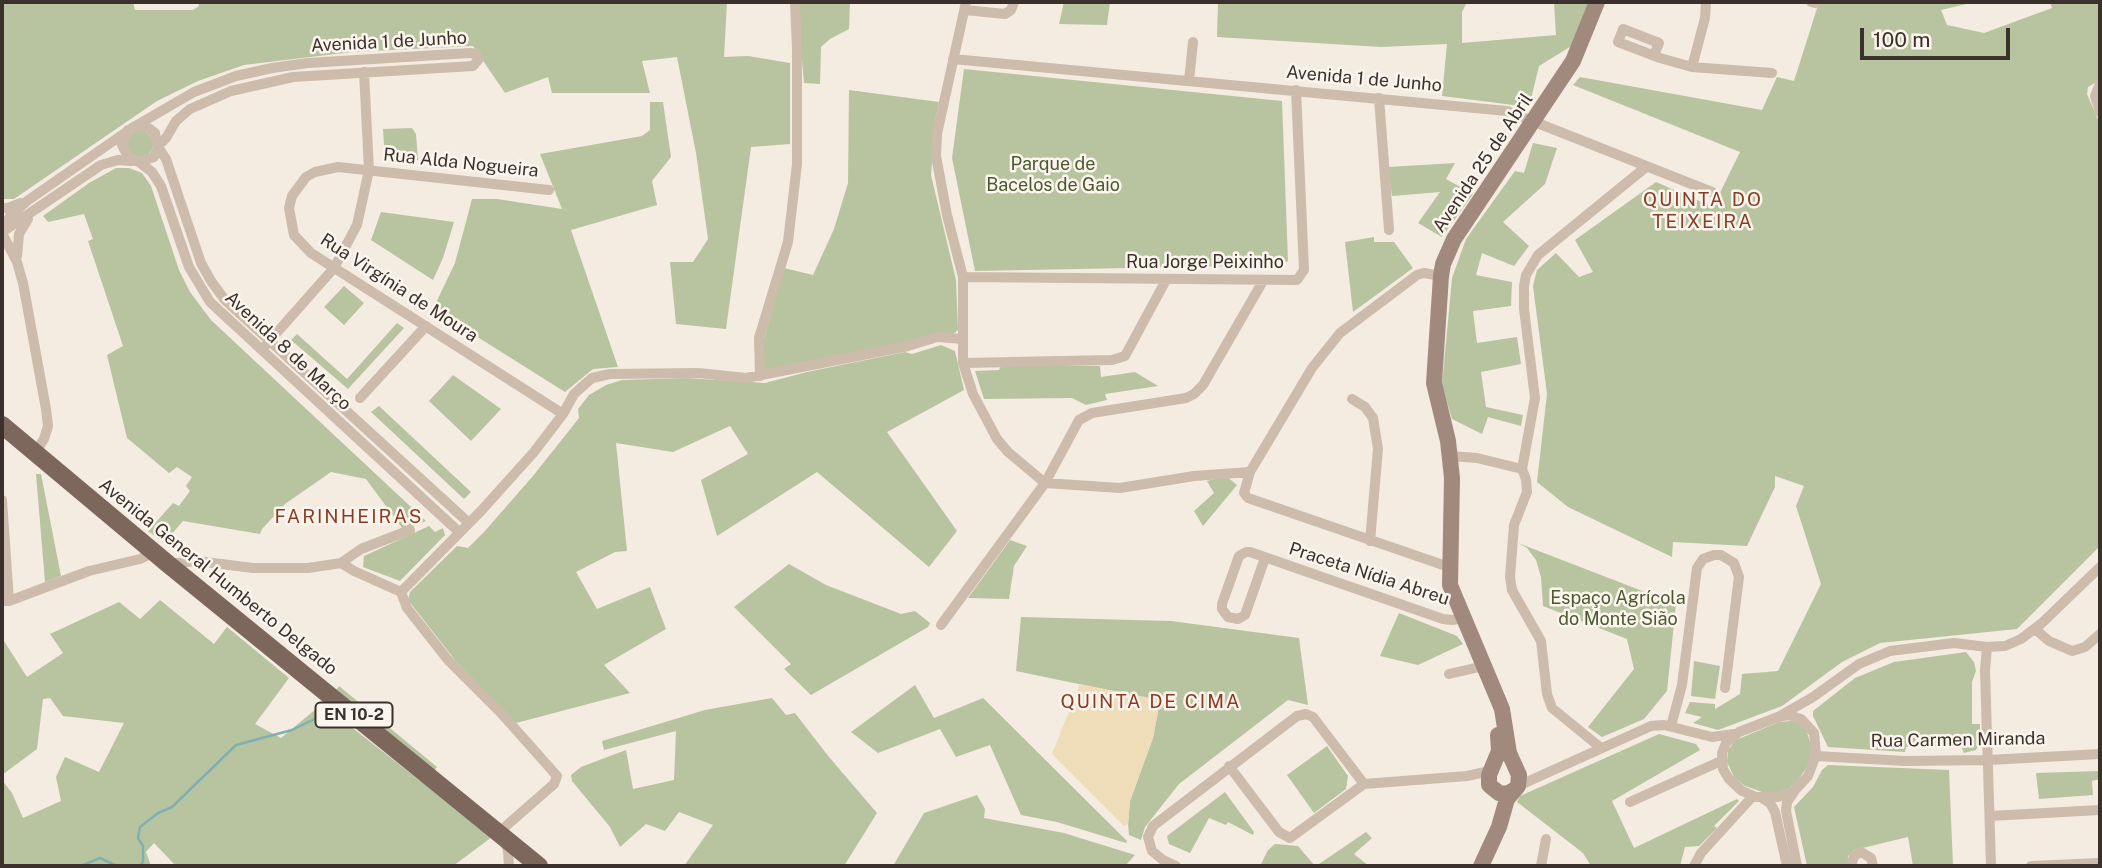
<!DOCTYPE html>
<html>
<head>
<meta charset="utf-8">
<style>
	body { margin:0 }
	#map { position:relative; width:2102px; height:868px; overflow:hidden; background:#f4ebe1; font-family:"Public Sans",sans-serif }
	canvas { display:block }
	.frame { position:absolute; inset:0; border:4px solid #3b302b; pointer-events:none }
	.scale { position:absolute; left:1860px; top:28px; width:150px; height:32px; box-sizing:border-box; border:4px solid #3b302b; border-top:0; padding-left:9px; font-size:21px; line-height:24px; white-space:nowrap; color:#3b302b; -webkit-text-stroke:5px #fbf5ee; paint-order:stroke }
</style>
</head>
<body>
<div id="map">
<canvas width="2102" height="868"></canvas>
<div class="frame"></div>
<div class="scale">100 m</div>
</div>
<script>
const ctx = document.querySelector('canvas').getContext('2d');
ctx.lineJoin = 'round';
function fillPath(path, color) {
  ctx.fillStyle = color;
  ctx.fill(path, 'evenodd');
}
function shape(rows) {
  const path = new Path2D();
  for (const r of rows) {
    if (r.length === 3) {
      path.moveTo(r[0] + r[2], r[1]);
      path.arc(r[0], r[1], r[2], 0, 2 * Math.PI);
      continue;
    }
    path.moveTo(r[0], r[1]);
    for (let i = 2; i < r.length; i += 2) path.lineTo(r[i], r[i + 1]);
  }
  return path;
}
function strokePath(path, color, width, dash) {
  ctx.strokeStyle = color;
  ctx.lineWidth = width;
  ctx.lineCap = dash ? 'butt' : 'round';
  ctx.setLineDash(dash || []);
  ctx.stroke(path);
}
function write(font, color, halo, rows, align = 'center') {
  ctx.font = font + ' "Public Sans",sans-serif';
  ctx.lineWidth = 5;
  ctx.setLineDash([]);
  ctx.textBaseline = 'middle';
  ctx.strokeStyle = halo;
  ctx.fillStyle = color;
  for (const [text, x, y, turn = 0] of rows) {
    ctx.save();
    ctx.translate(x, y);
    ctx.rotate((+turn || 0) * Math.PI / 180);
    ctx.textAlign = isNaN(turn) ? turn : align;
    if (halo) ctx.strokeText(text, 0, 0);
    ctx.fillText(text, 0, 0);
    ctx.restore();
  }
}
const green = shape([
	[2,2,133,2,135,10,193,10,199,6,198,2,727,2,724,57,748,56,790,63,790,144,751,147,726,329,676,324,670,262,693,262,708,239,696,153,677,57,642,61,650,93,552,93,548,77,505,93,473,46,352,52,244,65,198,81,157,101,14,199,2,199],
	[797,2,850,2,849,29,830,39,821,47,820,84,804,83],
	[1064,2,1110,2,1107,25,1059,24],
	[1218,2,1467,2,1462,12,1462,43,1556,35,1554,2,1589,2,1573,45,1539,66,1529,107,1442,96,1447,44,1381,47,1217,37],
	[1819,2,1975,2,1941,10,1947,25,1984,33,2052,8,2050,2,2100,2,2100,80,2088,87,2087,94,2100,124,2100,546,2017,629,1880,643,1842,662,1782,706,1718,730,1693,723,1702,717,1685,713,1690,702,1715,704,1715,709,1740,694,1742,674,1778,671,1821,584,1796,506,1804,486,1775,476,1775,487,1747,546,1673,542,1672,557,1568,507,1537,482,1547,394,1533,286,1537,270,1556,253,1579,277,1593,272,1575,240,1656,182,1713,207,1740,152,1573,85,1580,77,1762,110,1777,77,1794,81],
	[964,69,1282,101,1288,261,1281,265,975,271,952,158],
	[849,90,939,102,935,121,931,175,956,280,958,330,953,334,764,371,764,339,784,268,813,275,834,229,848,183],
	[650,102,663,102,671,157,652,181,657,205,571,230,618,367,593,369,565,392,433,309,455,263,472,199,497,199,562,209,540,154,642,136,650,130],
	[412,128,416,134,418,160,385,160,383,129],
	[140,144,13],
	[1533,143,1557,148,1545,184,1503,222,1529,246,1514,266,1482,253,1476,275,1512,282,1511,306,1473,311,1477,343,1517,337,1521,364,1481,372,1486,407,1523,415,1521,426,1488,417,1482,434,1452,419,1442,385,1452,278,1466,239,1515,171,1524,173],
	[1455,163,1446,179,1473,194,1442,237,1418,223,1440,192,1392,196,1388,167],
	[116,168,129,168,142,173,151,186,179,270,190,292,211,320,426,521,403,529,366,479,331,472,285,504,262,529,260,534,183,521,164,543,148,531,173,503,179,506,190,491,186,486,192,477,177,467,169,473,127,438,107,355,123,346,88,241,93,239,84,214,48,222,43,216,89,183],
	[381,212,454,222,443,258,433,280,371,240],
	[1374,237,1374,242,1394,242,1413,268,1353,312,1345,242],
	[344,286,364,303,344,325,324,307],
	[397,323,404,328,348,389,291,340,297,334,347,379],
	[941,345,955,351,964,390,887,432,957,531,929,567,817,472,717,536,701,480,748,454,730,426,673,452,616,443,627,551,615,552,576,572,597,609,650,587,666,629,604,665,630,693,516,723,455,660,408,600,410,592,457,546,468,548,484,532,533,476,579,418,578,409,589,395,606,385,622,380,686,378,765,383,807,372,905,352,912,354],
	[1001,366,1100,366,1101,377,1135,372,1158,386,1105,394,1107,400,1086,405,1072,398,984,399,975,371,999,370],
	[453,375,501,409,471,441,429,401],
	[379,406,471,492,464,499,371,412],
	[36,474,41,474,61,576,45,582],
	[1226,476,1237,485,1203,526,1194,511,1214,493,1207,481],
	[429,526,435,532,443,528,445,535,400,581,363,567,364,556],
	[1010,540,1027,546,1014,566,1009,599,968,598],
	[1518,543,1676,604,1667,691,1644,719,1602,737,1588,727,1634,669,1627,639,1543,606,1541,577,1536,560,1527,548],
	[789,564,826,585,901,614,915,611,930,623,928,627,811,695,784,669,791,664,734,607],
	[160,600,214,644,227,627,289,678,255,724,281,738,322,704,492,837,453,866,176,866,154,843,146,852,151,866,96,866,95,864,90,866,2,866,2,780,12,793,23,818,61,801,56,777,65,757,99,772,124,723,63,716,50,698,43,699,37,749,2,775,2,638,27,677,63,653,50,634,119,602,140,619],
	[1399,613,1457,636,1463,644,1418,665,1380,656],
	[1021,617,1171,621,1299,638,1308,705,1288,700,1179,784,1145,827,1141,840,1129,835,1128,824,1130,801,1153,738,1160,701,1016,671],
	[1966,652,1974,662,1976,671,1972,682,1972,724,1980,724,1980,743,1976,750,1964,753,1961,746,1906,747,1905,752,1828,747,1813,716,1813,711,1855,678,1894,662],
	[1694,661,1720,666,1715,699,1691,696],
	[915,685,934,718,983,698,1127,841,1126,843,1057,822,1021,815,990,745,956,757,940,729,878,753,851,732],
	[339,686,437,767,434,771,335,692],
	[772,698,786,715,795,713,829,757,877,813,844,866,684,866,713,825,679,812,665,831,646,824,620,847,610,827,572,781,571,775,581,767,626,750,633,789,674,780,676,731,604,750,602,741,705,710],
	[1791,721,1800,723,1807,732,1812,749,1809,764,1796,783,1784,791,1768,794,1745,786,1734,777,1727,762,1728,750,1736,740,1779,722],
	[1659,734,1696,744,1700,750,1612,801,1634,848,1737,799,1739,801,1714,826,1717,828,1699,846,1685,847,1680,866,1591,866,1583,853,1517,802,1520,796],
	[1327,746,1348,776,1346,789,1314,813,1287,775],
	[1828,765,1949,770,1953,866,1913,866,1908,837,1854,850,1848,856,1848,866,1807,866,1794,807,1813,787,1822,770],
	[2100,771,2100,779,2092,781,2093,795,2039,799,2036,773],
	[1225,792,1254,832,1253,835,1228,822,1226,825,1209,818,1190,853,1169,844,1167,836],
	[977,795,985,809,984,818,1064,833,1135,855,1125,866,893,866,924,813],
	[1366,832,1372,838,1354,854,1369,866,1316,866],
	[1275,844,1298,846,1315,866,1260,866,1268,850]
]);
const sand = shape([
	[1080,684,1160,700,1153,738,1130,801,1128,824,1124,826,1052,754]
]);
const stream = shape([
	[81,866,100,858,117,866],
	[140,866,143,862,143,846,138,838,140,827,158,813,172,807,236,745,292,730,333,710]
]);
const minor = shape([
	[966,2,937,134,936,156,947,215,963,277,963,363,973,394,997,439,1008,452,1045,483],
	[1811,2,1815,3],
	[965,10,1005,14,1011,10,1014,2],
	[1654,55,1659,43,1623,29,1618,42,1660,58,1692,67,1772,73],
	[953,59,1507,111,1712,192],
	[1692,67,1705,18,1706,2],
	[1189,81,1193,42],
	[2100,84,2095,96,2100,112],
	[1379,98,1389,230],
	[132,128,194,92,236,76,272,68,308,63,470,53,476,54,479,59,473,66,293,77,231,91,190,109,176,121,166,138,158,146],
	[158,147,166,159,201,263,211,281,225,300,469,523],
	[139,162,152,172,161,186,189,267,210,302,459,532],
	[549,190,338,167,315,172,306,177,292,196,289,208,294,235,311,253,563,414],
	[2,208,8,208,21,203],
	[2,231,10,216,27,201,132,128,147,127,155,133,158,147,154,157,139,162,129,159,122,145,128,130],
	[2,232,101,165,118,160,131,161],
	[2,233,17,262,23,283,46,409,48,426,44,439,35,453],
	[17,256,19,234,28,219],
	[1441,276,1424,273,1417,275,1340,333,1312,368,1250,472,1244,493,1248,498,1449,567],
	[963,277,1297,280,1304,270,1296,90],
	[265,346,334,268,357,225,369,170,364,72],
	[963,363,1112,360,1125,356,1166,280],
	[760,376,759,338,788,242,797,164,797,49,795,2],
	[360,398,426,326],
	[1352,399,1365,407,1373,418,1378,449,1370,541],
	[1450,456,1477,458,1522,469],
	[1522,469,1535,398,1524,309,1524,286,1526,275,1538,255,1646,167],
	[1522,469,1526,479,1527,492,1514,525,1510,577,1512,590,1541,641,1547,694,1552,708,1601,748],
	[1045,483,1120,488,1194,476,1250,472],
	[2,500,9,601],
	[1265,558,1245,615,1238,619,1228,617,1222,609,1222,604,1239,556,1246,552,1250,552,1443,619,1452,620,1463,618],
	[341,563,361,549,410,530],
	[168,564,197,561,253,568,308,568,341,563,354,571,401,592,481,511,534,452,563,414,574,394,592,378,610,374,698,373,746,378,908,346,937,337,963,339],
	[401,592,407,608,448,660,501,713,557,776,554,784,498,833],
	[2,601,9,601,89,571,140,559,154,552],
	[941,625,1045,483,1079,420,1092,413,1186,398,1194,394,1203,385,1263,281],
	[2035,629,2049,641,2072,651,2085,647,2100,634],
	[1987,647,1985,670,1991,866],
	[1449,674,1484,666],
	[1788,715,1801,719,1814,733,1816,755,1808,776,1795,790,1778,797,1756,797,1742,791,1729,779,1723,769,1722,753,1726,743,1739,732,1778,717,1788,715],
	[1778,717,1813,697,1859,664,1890,651,1954,643,1987,647,2005,646,2021,639,2042,623,2100,567],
	[1671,726,1682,685,1697,568,1703,559,1714,555,1721,555,1734,563,1739,577,1725,688],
	[1816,756,1905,761,1988,760,2100,754],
	[1229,766,1279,832,1290,838,1364,784,1467,776,1490,771],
	[1518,786,1651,726,1664,725,1712,737,1734,734],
	[1794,792,1787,802,1786,811,1797,866],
	[1762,798,1770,803,1775,812,1787,866],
	[1630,802,1721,761],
	[1990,816,2100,810],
	[504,838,508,851,509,866],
	[1176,866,1163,860,1152,851,1148,837,1153,826,1297,716,1306,714,1313,717,1364,784],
	[1541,866,1546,839],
	[1694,866,1701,853,1753,796],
	[1851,866,1854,856,1861,852,1871,858,1873,866],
	[2031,866,2100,863]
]);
const secondary = shape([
	[1498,735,1499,751,1489,775,1489,785,1499,793,1507,794,1514,790],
	[1481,866,1499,827,1507,799,1518,786,1519,775,1509,753,1502,709,1450,585,1452,478,1448,441,1434,383,1441,276,1443,264,1454,239,1573,61,1597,2]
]);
const primary = shape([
	[2,425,168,564,539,866]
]);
const shields = [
	[354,715,77]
];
const shieldNames = [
	["EN 10-2",354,715]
];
const streetNames = [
	["Avenida 1 de Junho",389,42,-3],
	["Avenida 1 de Junho",1364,79,5],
	["Rua Alda Nogueira",461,163,6],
	["Avenida 25 de Abril",1483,163,-56],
	["Rua Jorge Peixinho",1205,262],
	["Rua Virgínia de Moura",399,288,33],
	["Avenida 8 de Março",288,351,43],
	["Praceta Nídia Abreu",1369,574,18],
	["Avenida General Humberto Delgado",218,577,39],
	["Rua Carmen Miranda",1958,740,-1]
];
const parkNames = [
	["Parque de",1053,164],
	["Bacelos de Gaio",1053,185],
	["Espaço Agrícola",1618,598],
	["do Monte Sião",1618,619]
];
const neighbourhoodNames = [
	["QUINTA DO",1703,200],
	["TEIXEIRA",1703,222],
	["FARINHEIRAS",349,517],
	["QUINTA DE CIMA",1151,702]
];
fillPath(green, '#b8c4a0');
fillPath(sand, '#efdcb8');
strokePath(stream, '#7fb0b2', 2.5);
strokePath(minor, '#cdbbac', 10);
strokePath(secondary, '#a18a7d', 16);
strokePath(primary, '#7d675c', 18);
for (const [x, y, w] of shields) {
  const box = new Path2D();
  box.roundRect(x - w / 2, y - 12.5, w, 25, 5);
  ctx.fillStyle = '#fbf5ee';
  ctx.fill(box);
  strokePath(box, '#3b302b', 2);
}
write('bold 16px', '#3b302b', null, shieldNames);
write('18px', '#3b302b', '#fbf5ee', streetNames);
write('18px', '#4a5a2e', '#fbf5ee', parkNames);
ctx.letterSpacing = '2px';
write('19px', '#8c3b22', '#fbf5ee', neighbourhoodNames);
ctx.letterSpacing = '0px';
</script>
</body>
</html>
